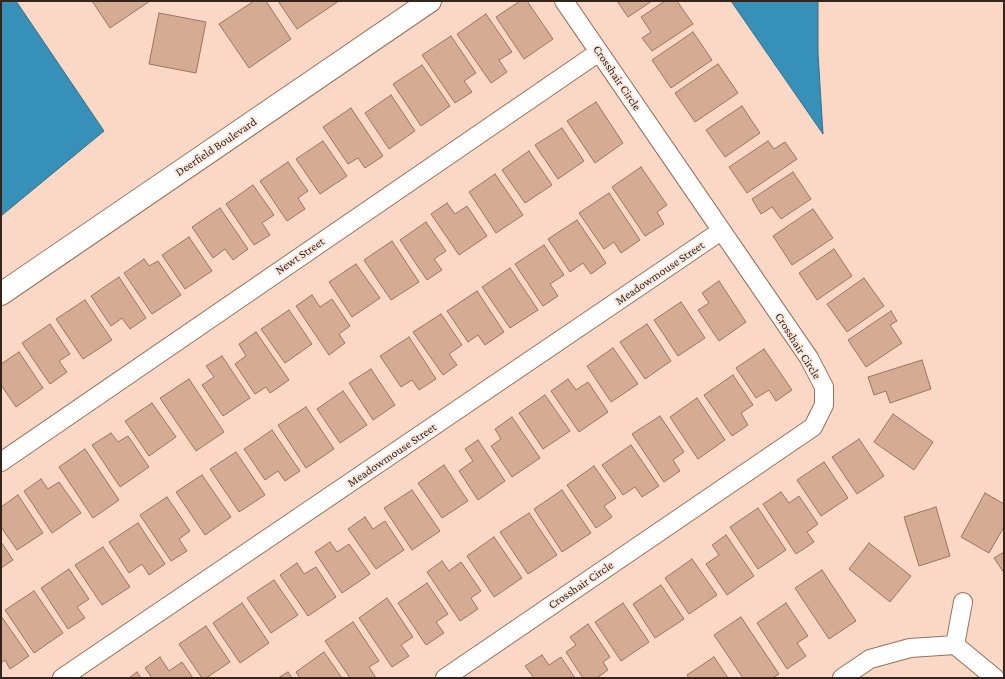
<!DOCTYPE html>
<html>
<head>
<meta charset="utf-8">
<style>
	body { margin:0 }
	#map { position:relative; width:1005px; height:679px; overflow:hidden; background:#fbd8c5; font-family:"Crimson Pro",serif }
	canvas { display:block }
	.frame { position:absolute; inset:0; border:2px solid #34241b; pointer-events:none }
</style>
</head>
<body>
<div id="map">
<canvas width="1005" height="679"></canvas>
<div class="frame"></div>
</div>
<script>
const ctx = document.querySelector('canvas').getContext('2d');
ctx.lineJoin = 'round';
function fillPath(path, color) {
  ctx.fillStyle = color;
  ctx.fill(path, 'evenodd');
}
function shape(rows) {
  const path = new Path2D();
  for (const r of rows) {
    path.moveTo(r[0], r[1]);
    for (let i = 2; i < r.length; i += 2) path.lineTo(r[i], r[i + 1]);
  }
  return path;
}
function strokePath(path, color, width, dash) {
  ctx.strokeStyle = color;
  ctx.lineWidth = width;
  ctx.lineCap = dash ? 'butt' : 'round';
  ctx.setLineDash(dash || []);
  ctx.stroke(path);
}
function write(font, color, halo, rows, align = 'center') {
  ctx.font = font + ' "Crimson Pro",serif';
  ctx.lineWidth = 4;
  ctx.setLineDash([]);
  ctx.textBaseline = 'middle';
  ctx.strokeStyle = halo;
  ctx.fillStyle = color;
  for (const [text, x, y, turn = 0] of rows) {
    ctx.save();
    ctx.translate(x, y);
    ctx.rotate((+turn || 0) * Math.PI / 180);
    ctx.textAlign = isNaN(turn) ? turn : align;
    if (halo) ctx.strokeText(text, 0, 0);
    ctx.fillText(text, 0, 0);
    ctx.restore();
  }
}
const water = shape([
	[1,1,16,1,104,131,1,216,1,1],
	[731,1,818,1,818,53,823,134,731,1]
]);
const building = shape([
	[92,1,150,1,110,28,92,1],
	[254,1,266,1,291,39,249,68,219,24,254,1],
	[278,1,339,1,297,29,278,1],
	[520,1,527,1,553,39,524,59,496,17,520,1],
	[617,1,652,1,628,17,617,1],
	[665,1,677,1,693,24,652,51,642,38,651,32,641,17,665,1],
	[159,13,206,22,196,73,149,64,159,13],
	[486,14,512,52,499,60,507,72,491,83,457,34,486,14],
	[693,32,712,60,671,88,652,60,693,32],
	[451,36,476,73,464,81,472,92,455,103,422,55,451,36],
	[718,64,738,93,695,122,675,93,718,64],
	[422,65,450,106,421,126,393,84,422,65],
	[391,95,415,131,389,149,365,113,391,95],
	[596,102,623,143,595,163,567,121,596,102],
	[742,106,760,133,725,157,706,130,742,106],
	[351,108,383,156,365,168,358,158,348,164,323,127,351,108],
	[562,128,584,161,558,179,535,145,562,128],
	[323,141,347,176,320,194,296,159,323,141],
	[768,141,774,149,785,142,797,159,747,193,729,167,768,141],
	[529,151,552,185,525,203,502,170,529,151],
	[288,162,308,191,298,198,305,209,287,221,260,181,288,162],
	[641,167,667,205,657,212,664,224,645,236,612,187,641,167],
	[793,172,811,199,781,219,772,207,761,214,752,199,793,172],
	[495,174,523,215,496,233,469,192,495,174],
	[253,185,274,215,262,223,270,235,254,245,226,204,253,185],
	[609,193,640,240,621,253,614,242,604,249,579,213,609,193],
	[447,203,455,214,467,206,487,236,459,255,431,214,447,203],
	[220,208,248,249,233,260,225,249,213,258,192,227,220,208],
	[813,209,833,238,792,265,773,236,813,209],
	[577,220,606,263,591,274,583,263,570,272,548,239,577,220],
	[426,222,446,251,434,259,442,270,427,280,400,240,426,222],
	[189,237,212,271,185,289,162,255,189,237],
	[392,241,419,282,391,300,364,260,392,241],
	[544,245,564,275,550,284,558,296,543,306,515,264,544,245],
	[834,249,852,276,817,300,799,273,834,249],
	[144,259,149,266,158,261,181,295,152,314,124,273,144,259],
	[356,264,380,298,352,317,329,282,356,264],
	[510,268,538,310,510,328,482,287,510,268],
	[119,277,146,318,130,329,122,318,111,326,91,296,119,277],
	[864,278,884,306,847,332,827,304,864,278],
	[719,281,746,322,719,341,698,310,709,303,702,293,719,281],
	[477,291,504,332,485,345,478,335,468,342,447,311,477,291],
	[312,295,320,307,332,299,350,326,339,334,345,343,329,355,296,306,312,295],
	[85,300,112,340,83,359,56,319,85,300],
	[681,302,705,338,678,356,654,320,681,302],
	[289,310,312,344,285,363,261,329,289,310],
	[891,311,897,321,890,325,902,343,866,367,848,340,891,311],
	[441,314,462,345,449,354,457,365,443,375,413,332,441,314],
	[50,324,70,354,59,361,67,372,50,384,22,343,50,324],
	[647,324,671,361,645,379,620,342,647,324],
	[256,332,289,380,270,393,266,387,255,394,235,364,246,356,239,344,256,332],
	[409,337,436,379,419,390,412,380,401,387,380,356,409,337],
	[613,348,638,384,611,402,587,366,613,348],
	[764,349,792,390,776,401,769,390,756,398,736,368,764,349],
	[19,352,43,388,16,407,1,385,1,364,19,352],
	[222,356,250,398,223,416,202,385,214,377,206,366,222,356],
	[922,360,931,389,890,403,886,391,874,395,868,377,922,360],
	[371,369,395,405,373,420,349,383,371,369],
	[733,375,753,405,741,413,748,425,732,436,704,395,733,375],
	[189,379,224,432,196,451,160,398,189,379],
	[568,379,576,390,588,382,608,412,579,432,551,391,568,379],
	[343,391,367,425,340,443,317,409,343,391],
	[545,395,570,431,543,449,519,413,545,395],
	[697,398,725,440,698,459,670,417,697,398],
	[152,403,176,437,149,456,125,421,152,403],
	[306,407,334,449,306,468,278,425,306,407],
	[893,414,933,442,914,470,874,442,893,414],
	[660,416,684,452,673,460,680,471,664,482,632,434,660,416],
	[512,417,540,458,512,477,491,446,501,439,495,429,512,417],
	[272,430,300,471,285,481,278,471,265,480,244,449,272,430],
	[111,433,118,442,128,436,149,467,120,487,92,445,111,433],
	[859,439,884,476,857,494,832,457,859,439],
	[478,440,505,481,478,500,459,471,473,461,465,449,478,440],
	[631,445,659,486,642,497,635,487,623,495,602,465,631,445],
	[85,449,119,500,93,518,59,467,85,449],
	[236,452,265,495,239,512,210,469,236,452],
	[824,462,848,498,821,516,797,480,824,462],
	[444,465,468,501,442,518,418,483,444,465],
	[594,466,616,498,604,506,612,517,596,528,567,485,594,466],
	[202,475,231,517,205,535,176,492,202,475],
	[41,479,48,489,59,482,81,513,52,533,24,491,41,479],
	[412,490,440,531,412,550,384,508,412,490],
	[562,490,591,533,562,552,534,509,562,490],
	[781,492,789,503,799,496,818,524,807,532,814,542,796,554,763,504,781,492],
	[985,493,1004,504,1004,527,989,553,961,537,985,493],
	[18,495,43,533,17,550,1,527,1,507,18,495],
	[167,497,190,531,179,539,187,551,171,561,140,515,167,497],
	[936,507,950,556,919,566,904,517,936,507],
	[758,508,786,550,758,569,730,527,758,508],
	[529,513,557,555,528,574,500,532,529,513],
	[365,517,373,529,385,521,404,550,376,569,348,529,365,517],
	[138,523,165,564,149,575,142,564,129,573,109,542,138,523],
	[726,535,754,576,727,595,706,564,719,555,712,545,726,535],
	[494,537,522,578,494,597,467,556,494,537],
	[1,542,13,560,1,568,1,542],
	[330,542,337,552,349,544,370,574,342,593,315,552,330,542],
	[869,543,911,576,890,602,849,569,869,543],
	[103,547,130,587,102,605,75,565,103,547],
	[1004,552,1004,573,994,558,1004,552],
	[692,559,717,595,689,614,665,578,692,559],
	[442,561,449,571,461,562,481,591,471,598,478,609,460,621,427,572,442,561],
	[297,563,304,574,316,567,336,597,308,616,280,575,297,563],
	[69,569,89,599,77,607,85,618,68,629,41,588,69,569],
	[822,570,856,621,829,639,795,588,822,570],
	[274,580,298,615,271,633,247,598,274,580],
	[427,583,448,614,436,622,444,633,426,645,398,603,427,583],
	[661,585,684,619,655,638,633,604,661,585],
	[34,591,63,633,34,653,5,610,34,591],
	[387,598,413,637,401,645,409,656,392,667,359,618,387,598],
	[242,603,269,643,240,663,213,623,242,603],
	[623,603,649,642,621,661,595,622,623,603],
	[786,603,808,636,797,643,806,656,787,669,757,623,786,603],
	[1,616,29,656,10,669,5,660,1,663,1,616],
	[741,617,779,674,772,678,743,678,714,635,741,617],
	[353,622,379,661,369,667,376,678,350,678,325,641,353,622],
	[588,624,610,657,603,662,608,670,597,678,583,678,566,652,576,645,570,637,588,624],
	[206,626,230,662,206,678,202,678,179,644,206,626],
	[324,652,342,678,300,678,296,672,324,652],
	[542,655,549,665,561,657,575,678,534,678,525,666,542,655],
	[160,657,169,671,182,662,193,678,152,678,145,668,160,657],
	[714,657,728,678,689,678,687,675,714,657],
	[137,672,141,678,129,678,137,672],
	[288,672,292,678,278,678,288,672]
]);
const minor = shape([
	[1,462,599,52],
	[955,645,963,602],
	[62,678,721,231],
	[445,678,813,427,824,405,824,387,809,358,564,1],
	[842,678,870,659,910,648,955,645,995,678]
]);
const tertiary = shape([
	[1,294,430,1]
]);
const streetNames = [
	["Crosshair Circle",617,78,56],
	["Deerfield Boulevard",216,147,-34],
	["Newt Street",300,256,-34],
	["Meadowmouse Street",660,273,-34],
	["Crosshair Circle",798,346,58],
	["Meadowmouse Street",392,455,-34],
	["Crosshair Circle",581,585,-34]
];
fillPath(water, '#3690b7');
strokePath(water, '#357088', 1);
fillPath(building, '#d6ab94');
strokePath(building, '#9b745e', 1);
strokePath(minor, '#97705a', 20);
strokePath(tertiary, '#97705a', 24);
strokePath(minor, '#fff', 18);
strokePath(tertiary, '#fff', 22);
write('12px', '#34241b', '#fbe9df', streetNames);
</script>
</body>
</html>
